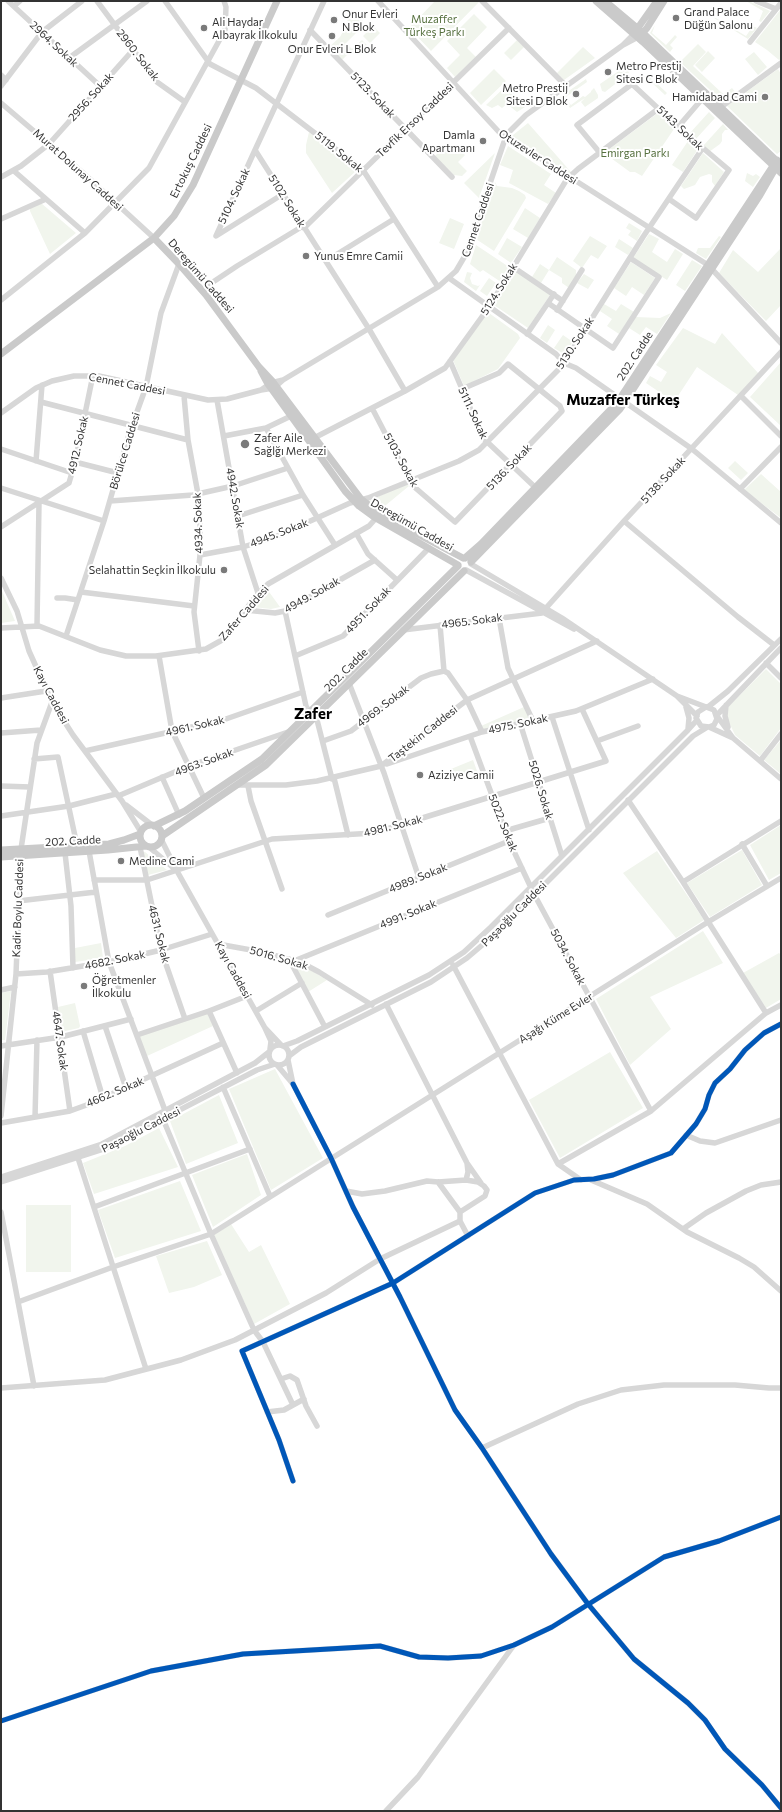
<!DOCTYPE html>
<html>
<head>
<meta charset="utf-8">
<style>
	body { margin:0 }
	#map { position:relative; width:782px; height:1812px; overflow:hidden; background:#fff; font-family:Commissioner,sans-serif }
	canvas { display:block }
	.frame { position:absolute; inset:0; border:2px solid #333; pointer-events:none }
</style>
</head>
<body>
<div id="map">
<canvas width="782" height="1812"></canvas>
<div class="frame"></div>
</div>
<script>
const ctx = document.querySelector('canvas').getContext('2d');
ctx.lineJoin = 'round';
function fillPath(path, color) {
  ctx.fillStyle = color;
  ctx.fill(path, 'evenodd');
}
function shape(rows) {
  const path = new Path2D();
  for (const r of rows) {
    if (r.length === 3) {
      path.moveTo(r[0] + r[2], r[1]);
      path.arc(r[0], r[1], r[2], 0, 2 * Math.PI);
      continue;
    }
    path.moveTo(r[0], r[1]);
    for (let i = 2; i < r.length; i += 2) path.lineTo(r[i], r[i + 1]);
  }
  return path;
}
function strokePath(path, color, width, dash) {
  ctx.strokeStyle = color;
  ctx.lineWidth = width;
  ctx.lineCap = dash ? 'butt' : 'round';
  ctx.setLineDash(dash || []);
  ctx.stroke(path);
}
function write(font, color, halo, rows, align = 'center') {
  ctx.font = font + ' Commissioner,sans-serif';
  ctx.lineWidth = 4;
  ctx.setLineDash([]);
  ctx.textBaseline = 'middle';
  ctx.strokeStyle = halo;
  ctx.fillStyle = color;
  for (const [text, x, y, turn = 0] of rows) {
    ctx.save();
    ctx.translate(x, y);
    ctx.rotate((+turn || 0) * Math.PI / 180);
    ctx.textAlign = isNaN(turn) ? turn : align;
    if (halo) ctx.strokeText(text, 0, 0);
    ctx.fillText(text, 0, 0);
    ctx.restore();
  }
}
const green = shape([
	[435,1,479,2,431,51,409,28],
	[746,1,749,1,770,11,761,22,759,21,763,11],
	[705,8,710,12,709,14,746,36,753,26,757,28,748,39,714,18,703,10],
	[781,9,781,59,779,60,767,50,755,42],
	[357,10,365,18,355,28,347,20],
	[474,14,487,27,467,48,476,57,455,77,447,68,460,55,447,41],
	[347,24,356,33,346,43,352,49,362,40,367,45,358,55,352,50,342,60,329,47,340,37],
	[655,25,652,33,666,45,675,35,677,37,670,45,673,48,670,52,650,33],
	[373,26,380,33,370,43,363,36],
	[517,40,524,47,511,60,504,53],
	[698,44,706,52,693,66,722,93,724,94,732,88,736,93,723,102,680,62],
	[583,47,595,58,564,80,557,73],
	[708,51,715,58,702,72,695,65],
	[754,52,767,67,758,75,745,59],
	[626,66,629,72,628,74,605,92,602,91,600,84],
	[494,69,506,81,481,105,470,93],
	[778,69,781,74,781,151,777,154,727,106],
	[648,75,667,93,665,95,651,82,648,84,641,78],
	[586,79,587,82,563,99,564,101,561,103,557,99],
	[507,85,525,107,517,112,507,104,502,108,498,105,492,108,486,105],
	[594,88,598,95,598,98,585,107,581,102,585,98,570,108,567,104,569,103,571,105,583,96,585,97,591,92,591,91],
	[709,112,715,118,695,140,689,134],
	[658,113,674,129,642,176,635,172,630,172,604,153],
	[528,123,571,172,569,174,513,137,513,135],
	[723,124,728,130,725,130,722,134,722,141,720,144,709,152,703,146],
	[309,132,356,171,332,193,306,153,306,145],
	[688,141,696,147,696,152,683,172,672,165],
	[447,143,445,150,447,152,453,150,456,146,465,155,458,162,467,171,462,176,454,175,435,156],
	[508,146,551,174,544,185,556,193,548,204,509,183,513,170,500,165],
	[495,153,479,198,464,183],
	[703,153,724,172,715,186,712,182,712,175,709,174,700,177,695,185,684,189,681,186],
	[747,173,753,176,756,174,760,177,753,187,745,181],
	[495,182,497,186,512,188,519,191,525,195,526,198,494,251,476,239],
	[41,203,76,233,50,254,30,211,30,208],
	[525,208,540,218,528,238,513,229],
	[450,218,464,224,454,249,439,243],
	[629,223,642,231,637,241,628,235,631,231,626,228],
	[649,234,659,239,652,252,667,262,675,249,683,254,667,280,633,258],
	[590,236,607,246,598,259,591,255,582,268,573,261],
	[719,236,721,237,706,259,696,253,698,248,710,248],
	[507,238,522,247,511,263,498,254],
	[619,239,633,248,628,255,615,247],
	[476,245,509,267,501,282,483,270,480,272,470,264],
	[781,248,781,305,766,321,719,273,733,250,758,272],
	[557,257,576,270,576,275,569,288,562,283,562,278,549,270,541,283,532,277,540,264,549,270],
	[692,260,702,266,685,291,676,285],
	[631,262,655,278,644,295,632,287,626,296,614,288],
	[514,270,550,295,528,328,494,305,494,303],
	[467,272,472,273,470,278,472,284,478,286,480,285,476,291,464,282],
	[584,274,594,280,588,289,577,283],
	[489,278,496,283,487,296,480,291],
	[604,304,616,311,621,304,634,312,619,334,607,326,612,319,600,311],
	[487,313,489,313,518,334,520,338,498,369,464,386,453,360],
	[671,313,657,334,646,327,640,335,629,328,636,317,660,318],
	[548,325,555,330,547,343,540,338],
	[683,328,715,344,722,333,759,374,738,395,697,367,674,402,646,383,650,376,661,382,667,372,656,365],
	[563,335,573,342,564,354,554,348],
	[781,362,781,426,750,397],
	[735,461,748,473,741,480,728,468],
	[761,474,781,492,781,518,744,490],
	[407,484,409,486,380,510,368,501],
	[1,589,15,621,1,623],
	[267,589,280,607,271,609,253,607],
	[766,669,781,684,781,728,760,756,735,735,727,718,726,709],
	[524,707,531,719,482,731,481,726],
	[781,740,781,774,764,760],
	[473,760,477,771,455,780,451,769],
	[781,825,781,873,769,880,750,845],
	[742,850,762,885,710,917,687,883],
	[657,851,704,920,676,938,623,873],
	[144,852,145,852,167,870,148,875,143,853],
	[703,931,723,963,650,997,671,1029,630,1065,596,999],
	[101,943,103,958,75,962,75,948],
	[779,953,781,955,781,999,766,1008,743,973],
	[296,963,307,968,327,980,308,992,295,965],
	[11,991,5,1040,1,1040,1,993],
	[75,1003,80,1026,79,1028,61,1032,58,1007],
	[207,1013,213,1026,147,1056,139,1036],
	[610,1052,643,1108,560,1158,529,1100],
	[275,1069,323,1158,271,1190,229,1089],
	[219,1095,238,1143,186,1164,170,1121],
	[159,1128,178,1167,94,1194,83,1163,125,1146],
	[247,1154,261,1195,213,1227,192,1175],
	[180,1181,201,1231,115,1258,98,1210],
	[26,1205,71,1205,71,1272,26,1272],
	[231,1224,249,1252,261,1245,290,1304,254,1324,214,1235],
	[207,1241,222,1275,194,1287,169,1293,156,1256]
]);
const minor = shape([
	[8,1,100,86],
	[97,1,157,82,185,102],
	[165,1,210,64,256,88,363,170,438,287],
	[324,1,255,150,369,329,405,391],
	[378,1,499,132,708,265,781,343],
	[482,1,566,86],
	[756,1,776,9],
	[14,6,20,1],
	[310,30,452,177],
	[634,34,623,45,638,37],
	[750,42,781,3],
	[69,58,147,1],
	[1,75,6,80],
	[1,86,42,32,82,1],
	[1,103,82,172,154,238],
	[721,107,781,63],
	[678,127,702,99],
	[255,150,216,236,283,194],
	[600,153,577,125,632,84,678,127,729,170,696,218,669,199],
	[14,171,85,233],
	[1,177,21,166,49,144,133,50],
	[1,219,46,199],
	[304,228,509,28],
	[326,261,394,219],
	[513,267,563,301],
	[449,278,556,354,564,363,576,368,692,449,781,523],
	[201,290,237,266,303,226],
	[1,300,85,233,149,168,225,30,226,7,224,1],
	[548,303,613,348,659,277,630,258],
	[557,310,582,270],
	[527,334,554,294],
	[450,361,483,438,538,490],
	[283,380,438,287,456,271,466,254,504,142,510,131,526,115,623,45],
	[283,380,274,388,261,390,271,383,283,380],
	[184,396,188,440,198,494,200,520,200,555,194,612,199,651],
	[741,396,781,436],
	[217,400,243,547,258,593],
	[41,402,188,440],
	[372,408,412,485,455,522,562,411,560,406,508,364,499,373,462,389],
	[1,413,36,388,52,381,74,376,99,376,208,400,227,399,261,390],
	[266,428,303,495,335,545],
	[224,436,266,428,291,416],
	[314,438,405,391,445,368,489,307,567,179,578,169,658,109],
	[1,449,72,473],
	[36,461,42,385],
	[75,462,118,473],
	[1,488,104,521],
	[740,489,781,447],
	[110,501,193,495,233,486,288,468],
	[238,516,303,495],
	[624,521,738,617,774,645],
	[1,527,69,483,75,462,93,375],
	[356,533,368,554,397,580],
	[200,555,243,547,275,537,350,503,368,498,459,461,479,450,562,366,643,237,702,149],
	[471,564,562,618,677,696],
	[466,570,574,629],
	[1,578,17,611,29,651,52,702,73,735,122,801,141,832],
	[81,592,194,606],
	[57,598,65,598,78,600],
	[546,608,624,521,781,352],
	[245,610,275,613,285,611,375,560],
	[285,611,306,706,311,715],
	[499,618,508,668,533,721],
	[37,625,39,503],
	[440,625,444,671,448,673,467,700,482,732],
	[1,628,39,626,100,650,126,656,156,656,206,649,222,640,257,595,268,584,369,526,378,516],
	[403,630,542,613],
	[66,636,104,521,130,431,146,387,161,313,179,264],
	[159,656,172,731,204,798],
	[295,656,343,636,429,548],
	[766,663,781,678],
	[349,683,384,773,419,878],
	[1,698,46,691],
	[726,705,725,716,728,727],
	[686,707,689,718,688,729],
	[708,707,728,691,781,639],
	[717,715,781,648],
	[316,716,332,779],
	[697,716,677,696,714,710,717,719,714,725,709,727,701,726,696,718,698,712,706,707],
	[552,717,589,830],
	[520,723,562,856],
	[709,727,733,738,717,716],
	[1,733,41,730],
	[470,736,509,841,534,894,651,1111],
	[733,738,781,779],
	[323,741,351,731,421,678,431,674,444,671],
	[597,741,638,726],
	[85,751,223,720,303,692],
	[34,759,58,757,78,850],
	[760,761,781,734],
	[387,764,482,732,576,711,653,679],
	[162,777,179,815],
	[334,778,348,835],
	[237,785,286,785,317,781,381,766,467,700,597,641],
	[1,786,30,787],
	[248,786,251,801,282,889],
	[118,796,189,766,288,732],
	[628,800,683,882],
	[126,805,152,825],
	[1,816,69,806,116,794],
	[505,831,550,818],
	[742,844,767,886],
	[140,847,161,950,185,1019],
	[149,847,177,871,161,839],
	[89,851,109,962,166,1113],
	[65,853,71,906,73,968],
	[177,871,265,1028],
	[94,880,147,880,272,839,374,833,606,761,582,709],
	[18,901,96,892],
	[328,915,509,841],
	[218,944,262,952,302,963,319,972,372,1005],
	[289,959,325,1027],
	[294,961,522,868],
	[453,965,558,1164,581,1180],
	[50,971,70,1111],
	[16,974,47,972,119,960,161,950,212,934],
	[1,990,15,987],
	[386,1004,467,1163,481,1183],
	[209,1011,237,1073],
	[256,1011,302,983],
	[766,1013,683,882,781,821],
	[105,1026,126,1088],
	[83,1031,103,1098],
	[137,1035,209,1011,247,996],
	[279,1055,10],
	[1,1046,61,1037,131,1019],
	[283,1046,297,1041,429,975,464,952,491,927,688,730,697,720],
	[270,1049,271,1041,265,1028,281,1045],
	[289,1056,301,1047,431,982,467,958,494,935,693,736,706,728],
	[277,1065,293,1084,288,1060],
	[293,1084,331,1158,353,1207,400,1297,455,1410,482,1448,551,1554,588,1604,634,1659,688,1703,705,1720,725,1749,762,1785,781,1808],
	[223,1087,270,1196],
	[1,1116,16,974,21,849,37,743,52,702],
	[35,1117,37,1040],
	[163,1119,211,1234,708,922,781,878],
	[1,1123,70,1111,92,1103,223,1043],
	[686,1135,700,1141,715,1143,781,1120],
	[78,1158,146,1369],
	[558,1164,651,1111,766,1013,781,1005],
	[1,1177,102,1144,255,1063,269,1052],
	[466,1180,468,1172,467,1163],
	[591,1180,647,1204,687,1232,739,1258,754,1267,781,1291],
	[1,1182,104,1149,257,1070,275,1064],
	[438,1182,460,1212,460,1221,468,1236],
	[346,1191,362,1194,385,1191,427,1181,438,1182,466,1180,478,1182,484,1186,487,1190,485,1196,460,1212],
	[94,1207,250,1149],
	[1,1212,34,1386],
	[683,1229,706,1213,746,1191,761,1185,781,1182],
	[18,1302,113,1267,211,1234,254,1330,263,1342,293,1405],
	[281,1379,290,1376,297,1380,306,1406,317,1426],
	[1,1388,105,1380,181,1360,235,1340,326,1293,380,1259,460,1221],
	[267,1412,284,1410,304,1399],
	[482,1448,578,1404,621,1390,664,1385,735,1385,769,1388,781,1388],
	[293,1481,279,1440,242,1351,393,1283,535,1193,574,1180,594,1179,613,1175,671,1153,696,1124,705,1109,709,1095,715,1083,730,1069,745,1050,764,1033,781,1024],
	[1,1721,151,1671,243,1654,380,1646,419,1657,448,1658,481,1656,514,1645,552,1627,664,1557,719,1541,781,1517],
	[386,1811,418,1777,514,1645]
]);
const major = shape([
	[596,1,643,42,781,173],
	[605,1,643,33,779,163],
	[635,32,657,1],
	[640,36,647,28,664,1],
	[154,238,179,264,206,295,259,367,273,382,361,499,380,514,463,558],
	[1,354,154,238,174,216,193,185,277,1],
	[261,371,268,384,345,491,359,506,374,517,458,565],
	[465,558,481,544,617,403,777,160],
	[471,562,620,409,760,195,779,162],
	[151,836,11],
	[154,826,185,811,262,759,458,566],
	[162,836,266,765,464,571],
	[1,850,109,844,124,840,140,834],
	[1,857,108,850,146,846]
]);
const cycleway = shape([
	[293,1084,331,1158,353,1207,400,1297,455,1410,482,1448,551,1554,588,1604,634,1659,688,1703,705,1720,725,1749,762,1785,781,1808],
	[293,1481,279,1440,242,1351,393,1283,535,1193,574,1180,594,1179,613,1175,671,1153,696,1124,705,1109,709,1095,715,1083,730,1069,745,1050,764,1033,781,1024],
	[1,1721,151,1671,243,1654,380,1646,419,1657,448,1658,481,1656,514,1645,552,1627,664,1557,719,1541,781,1517]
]);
const markers = [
	[676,18,4,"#7a7a7a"],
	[334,20,4,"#7a7a7a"],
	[204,28,4,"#7a7a7a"],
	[332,36,4,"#7a7a7a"],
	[608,72,4,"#7a7a7a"],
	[576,94,4,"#7a7a7a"],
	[765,97,4,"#7a7a7a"],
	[483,141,4,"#7a7a7a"],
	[306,256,4,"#7a7a7a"],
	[245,444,5,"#7a7a7a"],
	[224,570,4,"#7a7a7a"],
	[420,775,4,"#7a7a7a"],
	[121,861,4,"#7a7a7a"],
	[84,986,4,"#7a7a7a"]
];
const poiNames = [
	["Grand Palace",684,12],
	["Düğün Salonu",684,25],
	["Onur Evleri",342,14],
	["N Blok",342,27],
	["Ali Haydar",212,22],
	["Albayrak İlkokulu",212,35],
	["Onur Evleri L Blok",332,49,"center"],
	["Metro Prestij",616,66],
	["Sitesi C Blok",616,79],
	["Metro Prestij",568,88,"right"],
	["Sitesi D Blok",568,101,"right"],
	["Hamidabad Cami",757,97,"right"],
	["Damla",475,135,"right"],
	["Apartmanı",475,148,"right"],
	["Yunus Emre Camii",314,256],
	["Zafer Aile",254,438],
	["Sağlğı Merkezi",254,451],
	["Selahattin Seçkin İlkokulu",216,570,"right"],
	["Aziziye Camii",428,775],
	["Medine Cami",129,861],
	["Öğretmenler",92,980],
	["İlkokulu",92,993]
];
const parkNames = [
	["Muzaffer",434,19],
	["Türkeş Parkı",434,32],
	["Emirgan Parkı",635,153]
];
const streetNames = [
	["2964. Sokak",54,44,43],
	["2960. Sokak",138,55,52],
	["5123. Sokak",373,95,46],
	["2956. Sokak",91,97,-48],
	["Tevfik Ersoy Caddesi",415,120,-44],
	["5143. Sokak",680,128,43],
	["5119. Sokak",339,152,39],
	["Otuzevler Caddesi",538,157,33],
	["Ertokuş Caddesi",191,161,-64],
	["Murat Dolunay Caddesi",78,170,42],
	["5104. Sokak",234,196,-65],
	["5102. Sokak",287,201,58],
	["Cennet Caddesi",478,220,-71],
	["Deregümü Caddesi",201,276,49],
	["5124. Sokak",499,289,-58],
	["5130. Sokak",575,343,-57],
	["202. Cadde",635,356,-57],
	["Cennet Caddesi",127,384,11],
	["5111. Sokak",473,413,65],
	["4912. Sokak",78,445,-77],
	["Börülce Caddesi",125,451,-73],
	["5103. Sokak",401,460,61],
	["5136. Sokak",509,467,-46],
	["5138. Sokak",663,480,-47],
	["4942. Sokak",235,498,80],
	["4934. Sokak",198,523,-92],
	["Deregümü Caddesi",412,525,30],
	["4945. Sokak",279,533,-21],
	["4949. Sokak",312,595,-29],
	["4951. Sokak",368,610,-46],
	["Zafer Caddesi",244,613,-49],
	["4965. Sokak",472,621,-7],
	["202. Cadde",346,670,-45],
	["Kayı Caddesi",51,695,62],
	["4969. Sokak",383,706,-37],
	["4975. Sokak",518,724,-12],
	["4961. Sokak",195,726,-13],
	["Taştekin Caddesi",423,734,-38],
	["4963. Sokak",204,762,-20],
	["5026. Sokak",541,790,73],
	["5022. Sokak",503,823,68],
	["4981. Sokak",393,826,-14],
	["202. Cadde",73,841,-3],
	["4989. Sokak",418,878,-22],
	["Kadir Boylu Caddesi",18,908,-88],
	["4991. Sokak",408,914,-22],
	["Paşaoğlu Caddesi",514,914,-45],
	["4631. Sokak",159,934,76],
	["5034. Sokak",568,957,62],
	["5016. Sokak",279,958,16],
	["4682. Sokak",115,960,-11],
	["Kayı Caddesi",233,970,61],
	["Aşağı Küme Evler",556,1018,-32],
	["4647. Sokak",60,1041,82],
	["4662. Sokak",115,1092,-23],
	["Paşaoğlu Caddesi",141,1130,-27]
];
const districtNames = [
	["Muzaffer Türkeş",623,400],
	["Zafer",313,714]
];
fillPath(green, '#f1f5ed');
strokePath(minor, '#d7d7d7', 5.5);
strokePath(major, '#cacaca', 7);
strokePath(cycleway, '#0057b8', 5);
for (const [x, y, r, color] of markers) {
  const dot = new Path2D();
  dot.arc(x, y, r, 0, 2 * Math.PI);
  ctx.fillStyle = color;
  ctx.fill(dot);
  strokePath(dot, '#fff', 1.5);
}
write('11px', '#333', '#fff', poiNames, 'left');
write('11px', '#56703f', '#fff', parkNames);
write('11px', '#333', '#fff', streetNames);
write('bold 15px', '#000', '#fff', districtNames);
</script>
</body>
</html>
